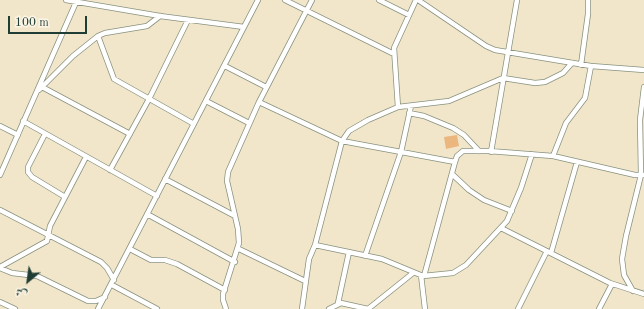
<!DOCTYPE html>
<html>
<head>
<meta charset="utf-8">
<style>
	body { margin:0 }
	#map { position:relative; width:644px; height:309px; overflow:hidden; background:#f1e6ca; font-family:"Old Standard TT",Amiri,serif }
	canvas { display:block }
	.north { position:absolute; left:8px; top:261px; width:40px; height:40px; -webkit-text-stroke:3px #fcf5e5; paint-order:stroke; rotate:209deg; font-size:11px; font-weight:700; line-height:16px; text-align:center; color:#1f3d34 }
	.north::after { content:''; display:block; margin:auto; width:14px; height:18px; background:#1f3d34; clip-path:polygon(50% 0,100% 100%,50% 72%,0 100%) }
	.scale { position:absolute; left:8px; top:16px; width:79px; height:18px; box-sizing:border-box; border:2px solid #1f3d34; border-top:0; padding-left:5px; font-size:12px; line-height:14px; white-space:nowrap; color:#1f3d34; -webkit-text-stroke:3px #fcf5e5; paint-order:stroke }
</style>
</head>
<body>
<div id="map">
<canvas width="644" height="309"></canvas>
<div class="north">ش</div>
<div class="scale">100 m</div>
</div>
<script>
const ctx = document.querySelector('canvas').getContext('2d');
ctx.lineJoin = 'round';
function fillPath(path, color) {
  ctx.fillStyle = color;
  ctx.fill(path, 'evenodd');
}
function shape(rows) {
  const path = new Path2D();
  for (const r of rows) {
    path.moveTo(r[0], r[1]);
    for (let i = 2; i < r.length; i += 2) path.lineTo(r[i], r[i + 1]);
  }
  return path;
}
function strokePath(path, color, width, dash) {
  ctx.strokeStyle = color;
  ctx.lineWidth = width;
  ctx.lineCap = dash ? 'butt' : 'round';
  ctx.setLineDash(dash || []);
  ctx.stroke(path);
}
const building = shape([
	[457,135,459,146,446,149,444,137]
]);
const minor = shape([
	[66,0,160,16,244,27],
	[285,0,394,54],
	[379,0,409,15],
	[418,0,486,46,495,50,591,66,644,70],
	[98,36,114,79,194,124],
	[581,65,588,14,588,0],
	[225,66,266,87],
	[42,87,130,134],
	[39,90,73,56,98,36,105,33,147,26,160,16],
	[206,101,249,123],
	[259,102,342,141,455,162],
	[398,107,394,48,416,0],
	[409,113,424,116,453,128,464,135,479,151],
	[23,121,157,196],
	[0,126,18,135],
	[45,134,28,167,28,172,32,177,65,197],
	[491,152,517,0],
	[553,156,566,123,585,98,591,66],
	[110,170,149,99,188,20],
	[452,174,469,190,484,200,512,211],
	[0,175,77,0],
	[165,179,235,216],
	[0,210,101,262,107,268,114,280],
	[147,214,235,262],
	[501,228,610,283,644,294],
	[315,245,382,259,423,276,453,273,466,265,507,221,521,188,532,154],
	[130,249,151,260,165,260,177,264,225,290],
	[239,249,305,281],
	[551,253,577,162],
	[365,256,401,152,411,106],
	[0,267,47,241,50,226,86,157],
	[0,268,12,273,37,276,88,301,96,301,105,297],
	[421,275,425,309],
	[424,276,455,162,457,156,463,151,489,151,553,156,635,175,644,175],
	[112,285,157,309],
	[633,291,624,275,622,259,626,236,641,175,640,120,644,87],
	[0,302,15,309],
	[338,303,349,252],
	[98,309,258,0],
	[226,309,223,300,223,294,239,243,238,229,227,181,228,172,259,102,312,0],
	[302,309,309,259,315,245,342,141,349,131,368,120,398,107,449,101,503,78,535,83,545,82,563,73,572,63],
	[329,309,341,303,368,309],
	[368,309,413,273],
	[518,309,547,251],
	[599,309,612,284]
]);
fillPath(building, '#ebb77f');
strokePath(minor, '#88927f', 6);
strokePath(minor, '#fff', 4.5);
</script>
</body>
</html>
